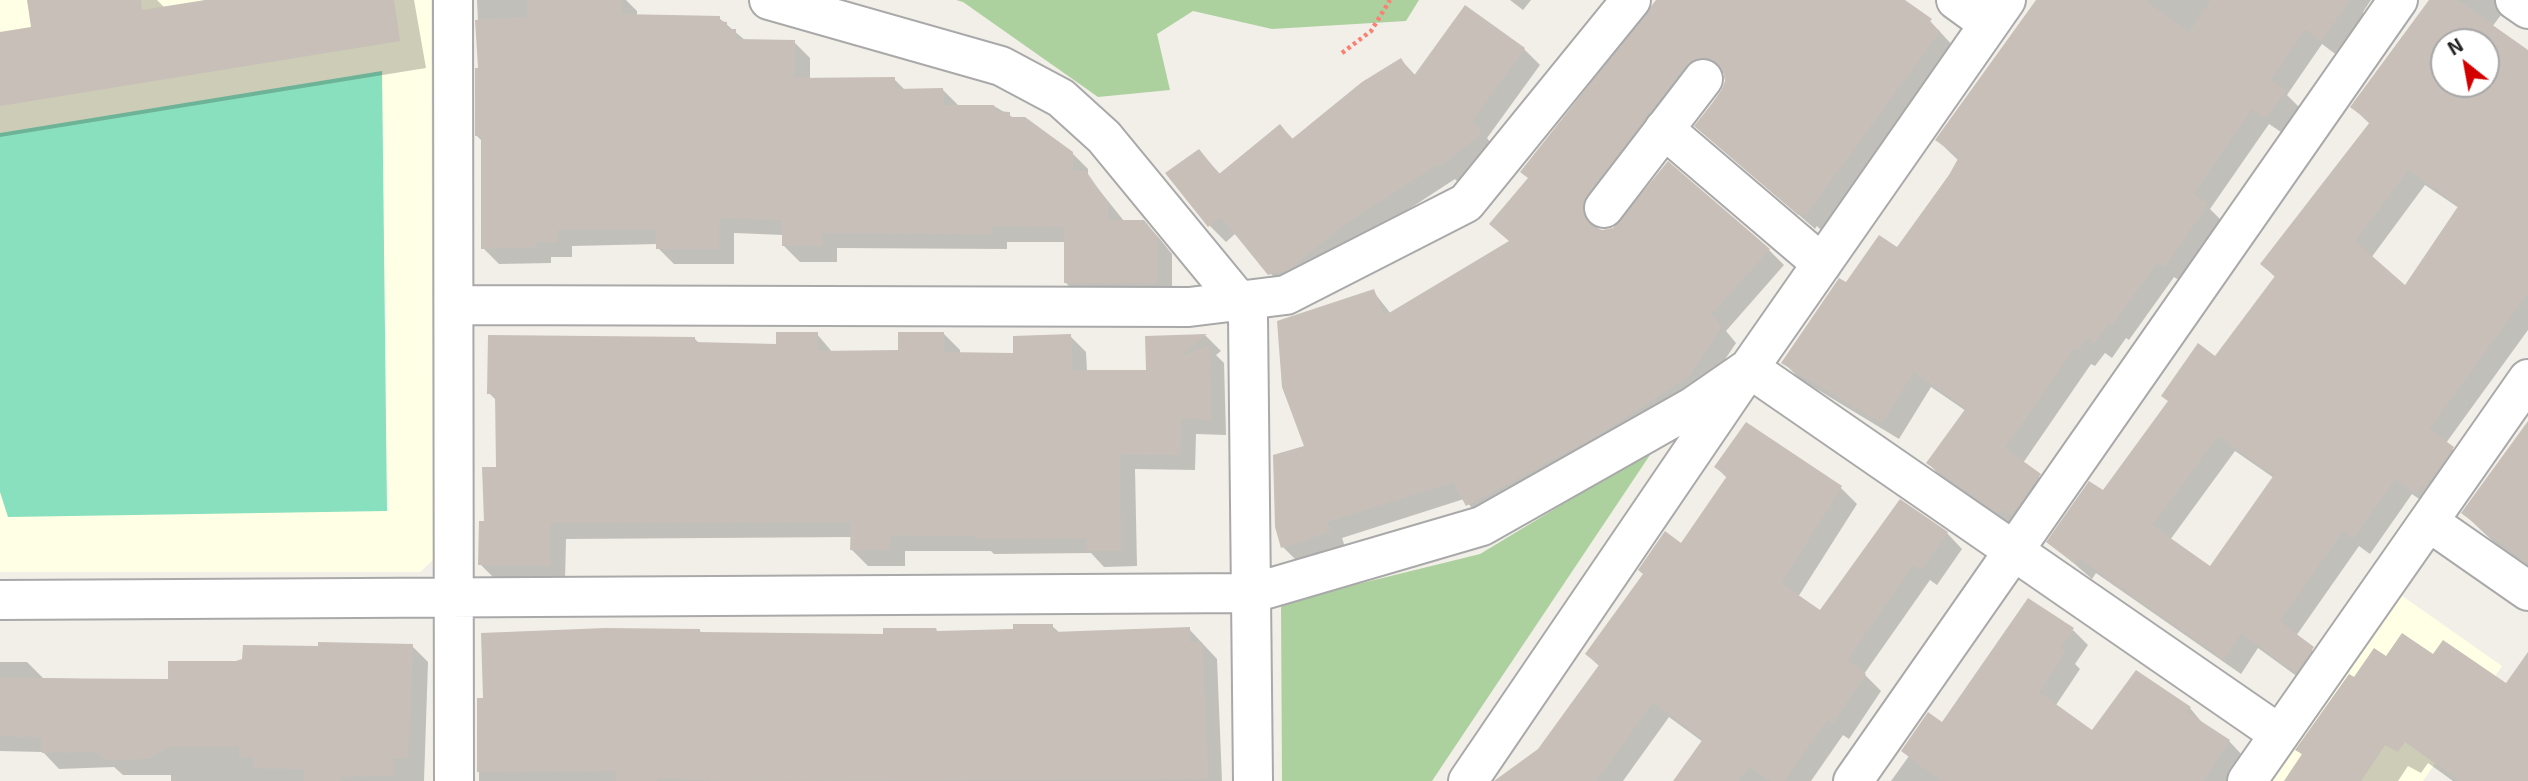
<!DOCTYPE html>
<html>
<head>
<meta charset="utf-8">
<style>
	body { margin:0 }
	#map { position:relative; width:2528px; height:781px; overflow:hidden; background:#f2efe9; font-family:"Exo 2",sans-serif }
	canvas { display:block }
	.north { position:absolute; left:2430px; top:28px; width:70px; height:70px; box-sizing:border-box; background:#fff; border:2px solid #a7a7a7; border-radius:50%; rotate:329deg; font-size:19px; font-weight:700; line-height:28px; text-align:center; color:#222 }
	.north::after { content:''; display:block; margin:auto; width:24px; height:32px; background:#d40000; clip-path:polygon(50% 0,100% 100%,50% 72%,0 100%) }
</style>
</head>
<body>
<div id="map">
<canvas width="2528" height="781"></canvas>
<div class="north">N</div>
</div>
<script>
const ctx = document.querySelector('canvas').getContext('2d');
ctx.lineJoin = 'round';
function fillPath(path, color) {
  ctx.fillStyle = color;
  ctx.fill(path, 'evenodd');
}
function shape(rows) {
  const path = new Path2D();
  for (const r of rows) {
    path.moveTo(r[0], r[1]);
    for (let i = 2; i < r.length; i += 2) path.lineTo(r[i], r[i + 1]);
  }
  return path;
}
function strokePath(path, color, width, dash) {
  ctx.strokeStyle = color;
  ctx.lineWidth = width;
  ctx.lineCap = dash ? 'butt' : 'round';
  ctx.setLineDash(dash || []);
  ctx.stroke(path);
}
const education = shape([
	[0,0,431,0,433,560,420,572,0,572],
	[2398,593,2502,666,2423,781,2267,781]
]);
const forest = shape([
	[956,0,1419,0,1406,21,1272,29,1193,11,1157,34,1170,90,1098,97,963,2],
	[1654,449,1432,781,1282,781,1281,603,1480,554]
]);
const pitch = shape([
	[382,71,387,511,8,517,0,492,0,133]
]);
const shadow = shape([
	[29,0,157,0,165,8,217,0,414,0,426,68,0,137,0,33,33,28],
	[477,0,626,0,637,11,637,16,719,18,746,41,794,42,810,58,810,80,894,79,905,90,943,90,960,107,994,106,1072,153,1088,169,1088,176,1124,221,1144,222,1160,239,1172,254,1172,298,1081,298,1065,282,1066,242,1007,242,1007,249,837,248,837,262,800,262,784,246,784,235,734,233,734,264,674,264,658,248,658,244,572,246,572,257,551,257,551,263,499,264,483,248,483,142,477,136,480,70],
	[1510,0,1531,0,1523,10],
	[1659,0,1902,0,1930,21,1954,47,1821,230,1817,226,1815,229,1697,126,1726,83,1725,73,1710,74,1597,222,1598,230,1769,250,1784,265,1726,331,1736,343,1704,391,1483,520,1464,499,1342,538,1345,547,1298,562,1283,547,1306,447,1373,291,1391,314,1510,242,1529,179],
	[2038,0,2371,0,2363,12,2366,16,2338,56,2322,44,2287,95,2301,109,2284,134,2269,124,2210,209,2222,221,2182,282,2174,277,2129,340,2126,338,2112,358,2105,353,2095,366,2091,364,2023,463,2056,491,2016,529,1944,480,1928,463,1966,411,1931,387,1899,439,1800,379,1783,362,1846,285,1897,249,1959,161,1937,140],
	[2431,0,2512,0,2492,27,2528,52,2528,330,2446,443,2469,464,2433,509,2412,494,2370,554,2359,546,2296,636,2329,665,2313,688,2258,648,2241,674,2096,573,2092,579,2049,542,2103,493,2216,358,2276,278,2262,264,2370,124,2352,107],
	[2444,42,2486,42,2486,84,2444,84],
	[2425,185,2459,208,2405,287,2371,258],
	[2235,451,2274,478,2211,569,2170,540],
	[1466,7,1524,49,1540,65,1487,138,1496,150,1458,182,1455,179,1285,290,1236,233,1226,242,1210,226,1199,151,1221,175,1280,126,1294,140,1401,60,1416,76],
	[817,334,833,353,899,351,944,334,960,350,960,354,1015,355,1070,336,1086,352,1087,372,1147,372,1147,337,1206,336,1221,351,1216,355,1224,363,1226,435,1196,434,1195,470,1135,469,1137,566,1104,567,1091,553,994,554,991,551,905,551,905,566,868,566,852,550,852,537,566,539,565,581,496,580,480,564,497,468,497,401,489,393,694,338,700,344,778,346],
	[2528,423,2528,567,2500,548,2463,513],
	[1716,467,1841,488,1857,504,1798,597,1820,612,1947,533,1962,549,1937,585,1930,580,1864,674,1881,691,1849,739,1843,735,1811,781,1675,781,1703,742,1669,717,1623,781,1501,781,1539,750,1600,667,1587,654,1682,545,1728,479],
	[1052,626,1060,633,1189,629,1217,659,1222,781,479,781,479,700,699,630,703,634,884,635,1015,630],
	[2073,630,2088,645,2075,664,2080,669,2056,705,2093,732,2190,708,2204,725,2229,741,2244,757,2228,781,1891,781,1909,756,1942,724],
	[412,646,428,662,424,781,171,781,171,775,123,775,114,767,59,769,43,752,0,751,0,662,27,662,43,678,169,681,237,663],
	[2528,655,2528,781,2453,781,2428,763,2421,773,2408,766,2398,781,2286,781,2303,756,2298,750,2354,680,2386,659,2434,656,2507,685]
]);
const building = shape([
	[27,0,141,0,142,10,205,0,394,0,400,41,0,106,0,32,31,27],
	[527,0,621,0,621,14,720,16,720,21,727,22,727,29,736,29,736,39,795,40,794,78,895,77,895,89,943,88,944,105,994,105,995,111,1010,112,1010,117,1025,117,1073,152,1073,171,1086,171,1108,203,1108,220,1144,220,1157,236,1157,283,1064,283,1064,227,991,226,991,234,822,233,822,246,782,246,782,220,719,218,719,249,656,249,656,229,557,230,557,242,536,242,536,247,481,249,481,136,475,136,475,68,478,68,475,20,527,17],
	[1656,0,1905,0,1932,19,1929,23,1940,31,1805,216,1801,212,1798,215,1694,126,1721,92,1725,81,1723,71,1717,62,1707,57,1695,59,1686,65,1587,195,1582,206,1584,217,1591,226,1602,230,1613,228,1668,161,1770,249,1711,314,1722,327,1689,376,1596,436,1466,506,1453,482,1327,522,1330,532,1281,548,1275,527,1273,455,1304,446,1282,387,1277,321,1374,289,1384,316,1509,241,1489,224,1528,178,1520,172],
	[2036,0,2144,0,2189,32,2211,0,2350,0,2321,41,2305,29,2270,80,2286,91,2266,118,2252,109,2193,194,2207,203,2205,209,2164,267,2157,262,2112,325,2109,323,2094,343,2087,337,2078,351,2074,348,2005,448,2041,474,2011,516,2002,509,1999,514,1926,463,1966,408,1914,372,1882,423,1781,363,1839,278,1846,282,1879,235,1897,247,1949,175,1959,157,1935,140],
	[2429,0,2457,0,2528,50,2528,292,2429,429,2454,447,2425,488,2421,486,2416,494,2395,479,2353,539,2343,531,2279,621,2314,647,2296,673,2241,633,2224,659,2079,558,2075,564,2046,542,2089,481,2103,490,2168,401,2161,396,2198,343,2215,356,2275,276,2260,264,2370,122,2350,107],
	[2444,42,2486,42,2486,84,2444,84],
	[2408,170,2459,205,2405,285,2355,241],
	[2218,436,2274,475,2210,566,2152,525],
	[1465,5,1525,48,1472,121,1482,133,1440,167,1438,164,1345,224,1288,270,1268,275,1221,217,1208,227,1165,173,1199,149,1219,174,1280,124,1292,139,1362,82,1401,58,1413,77],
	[776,332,818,332,818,351,898,350,898,332,944,332,944,352,1013,353,1013,336,1071,334,1072,370,1146,370,1145,336,1207,334,1178,357,1209,346,1211,420,1181,418,1180,455,1119,454,1121,551,1086,551,1087,538,976,539,976,536,890,535,889,550,850,550,851,522,550,523,550,566,478,565,479,521,484,521,482,467,496,467,495,394,487,394,488,335,695,337,695,342,776,344],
	[2528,421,2528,564,2461,513],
	[1746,422,1842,486,1781,583,1820,610,1900,499,1948,532,1921,570,1913,565,1847,660,1866,674,1832,724,1827,720,1784,781,1771,781,1749,766,1738,781,1673,781,1703,739,1653,702,1596,781,1494,781,1538,749,1599,665,1585,654,1643,574,1638,570,1665,531,1681,543,1727,476,1714,467],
	[2028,598,2074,628,2060,648,2065,652,2039,692,2092,730,2136,670,2191,707,2187,712,2230,740,2203,781,1942,781,1901,751,1928,712,1942,722],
	[1013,624,1053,624,1053,632,1190,627,1190,642,1202,642,1208,779,728,781,657,778,657,781,616,781,616,771,477,772,477,698,483,698,481,633,605,628,700,629,700,632,883,634,883,628,936,628,937,631,1013,629],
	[2402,633,2433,654,2443,640,2506,683,2528,652,2528,781,2460,781,2405,742,2398,752,2385,745,2361,781,2284,781,2302,754,2295,750,2349,674,2354,677,2374,648,2386,656],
	[318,642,413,644,408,758,393,758,393,776,340,777,340,781,304,781,304,769,253,768,253,758,239,757,239,747,168,747,147,759,105,760,97,752,42,753,41,737,0,736,0,678,168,679,168,661,236,661,242,659,243,645,318,646]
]);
const path = shape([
	[1342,53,1371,31,1390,0]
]);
const minor = shape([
	[453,0,454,781],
	[769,0,1001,66,1061,98,1104,137,1239,301,1248,317,1253,781],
	[1956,0,1989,24],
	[2515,0,2528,9],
	[1664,129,1822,264],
	[1604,208,1703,79],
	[454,305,1189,307,1286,295,1466,203,1631,0],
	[2429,522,2528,591],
	[0,600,1253,593,1482,526,1694,406,1749,368,2279,734],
	[1468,781,1749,368,2006,0],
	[1853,781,2398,0],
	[2247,781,2528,379]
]);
fillPath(education, '#ffffe5');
fillPath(forest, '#add19e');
fillPath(pitch, '#88e0be');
fillPath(shadow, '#0003');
fillPath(building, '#c7bfb8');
strokePath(minor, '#a9a9a9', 42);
strokePath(path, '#fa8072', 4.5, [3.5, 3.5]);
strokePath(minor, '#fff', 38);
</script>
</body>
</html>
